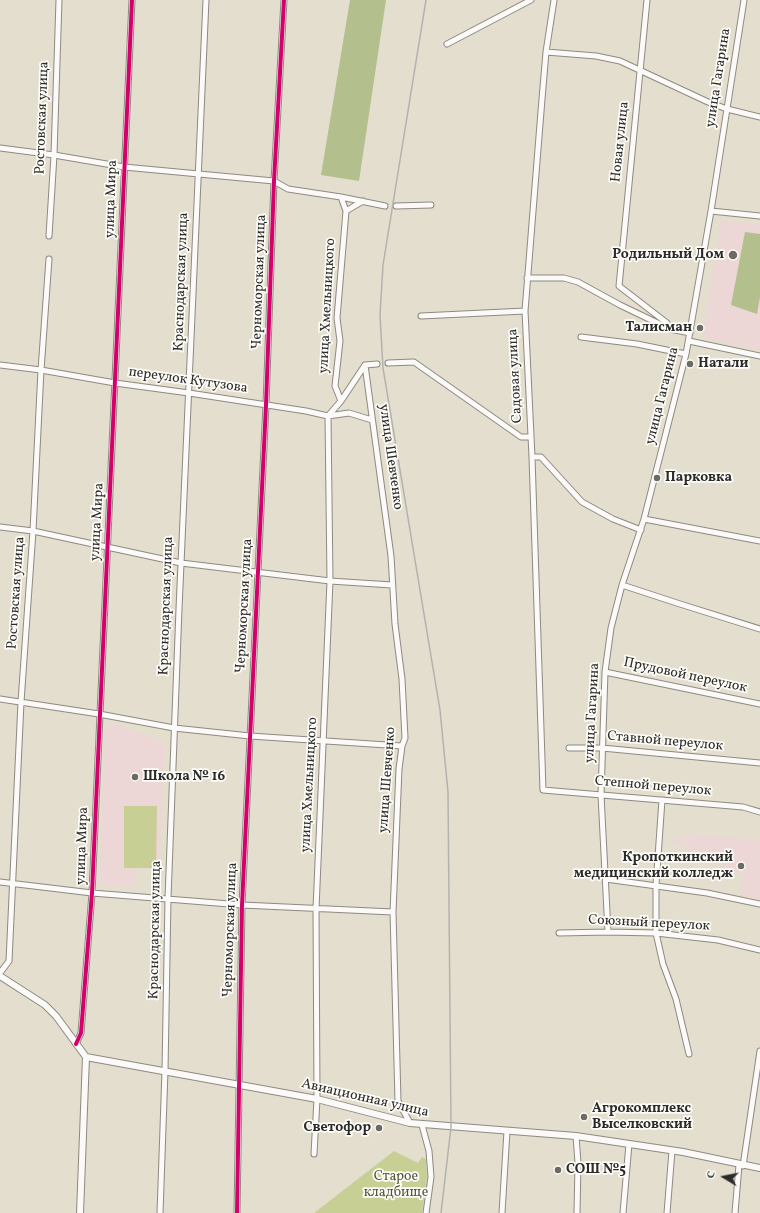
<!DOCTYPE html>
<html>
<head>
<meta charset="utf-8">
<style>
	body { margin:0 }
	#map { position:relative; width:760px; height:1213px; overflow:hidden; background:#e3decd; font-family:Vollkorn,serif }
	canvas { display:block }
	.north { position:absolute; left:704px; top:1157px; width:40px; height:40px; -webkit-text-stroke:3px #fdfcf7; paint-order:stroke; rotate:280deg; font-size:11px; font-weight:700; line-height:16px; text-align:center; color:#2b2b2b }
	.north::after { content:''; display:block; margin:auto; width:14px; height:18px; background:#2b2b2b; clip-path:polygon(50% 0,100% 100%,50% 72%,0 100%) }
</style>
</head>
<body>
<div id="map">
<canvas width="760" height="1213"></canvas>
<div class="north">С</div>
</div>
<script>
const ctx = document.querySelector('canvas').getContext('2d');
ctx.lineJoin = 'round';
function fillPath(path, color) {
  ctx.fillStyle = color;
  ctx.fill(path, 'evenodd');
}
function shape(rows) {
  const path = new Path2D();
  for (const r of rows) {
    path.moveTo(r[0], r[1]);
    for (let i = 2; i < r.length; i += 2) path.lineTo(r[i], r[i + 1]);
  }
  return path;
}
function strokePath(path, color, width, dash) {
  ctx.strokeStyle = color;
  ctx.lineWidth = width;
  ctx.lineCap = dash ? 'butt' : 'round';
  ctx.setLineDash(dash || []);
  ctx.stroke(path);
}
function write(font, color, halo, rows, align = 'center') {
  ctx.font = font + ' Vollkorn,serif';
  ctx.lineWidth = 3.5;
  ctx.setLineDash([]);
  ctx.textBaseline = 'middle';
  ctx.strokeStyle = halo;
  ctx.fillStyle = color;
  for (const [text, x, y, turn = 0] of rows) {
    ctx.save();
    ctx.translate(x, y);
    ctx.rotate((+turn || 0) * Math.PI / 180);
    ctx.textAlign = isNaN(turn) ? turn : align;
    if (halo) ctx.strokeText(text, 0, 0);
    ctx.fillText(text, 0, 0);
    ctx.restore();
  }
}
const built = shape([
	[721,221,760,224,760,350,703,338],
	[105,721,165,742,159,869,135,869,134,886,100,885],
	[687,834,760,840,760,900,740,895,744,874,722,870,723,862,688,858,689,846,673,844,674,838,686,839]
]);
const green = shape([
	[124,806,157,806,156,868,124,868],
	[394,1151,418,1163,422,1157,426,1159,427,1177,422,1213,314,1213]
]);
const forest = shape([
	[350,0,386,0,359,181,321,175],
	[745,232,760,234,760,297,757,314,731,305]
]);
const minor = shape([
	[554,0,546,52,542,99,525,311,532,457,543,790,743,807,760,812],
	[647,0,619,286,667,323,670,329],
	[447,44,531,0],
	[546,52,596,56,620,61,708,102,727,109,760,117],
	[0,148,54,155,124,167,274,181,288,189,341,197,385,206],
	[396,206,431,205],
	[346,211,363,201],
	[711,211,760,216],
	[49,236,54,155,59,0],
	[527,278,564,278,578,282,620,305,670,329,690,333],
	[421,316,525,311],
	[581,337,637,344,686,354],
	[689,341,760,356],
	[388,363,414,362,521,437,530,437],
	[0,365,41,370,115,383,189,393,306,411,328,416,349,413,372,420],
	[365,365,391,556,395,624,402,679,405,738,402,746,399,769,393,912,398,1101,410,1123],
	[341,401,335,386,340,341,337,318,346,211,341,197],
	[532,457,541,457,582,502,613,519,641,530],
	[644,519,760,541],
	[0,527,33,531,181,563,330,581,392,585],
	[622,585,680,604,760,629],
	[605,672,760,704],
	[0,699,99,714,174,728,250,736,402,746],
	[569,748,602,748,760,763],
	[662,800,656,885,656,933,663,964,676,999,689,1054],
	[606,879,707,893,760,904],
	[0,882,92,893,242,905,393,912],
	[608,932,601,795,605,672,611,628,622,585,644,519,686,354,711,211,744,0],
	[559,933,608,932,656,933,718,940,760,950],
	[0,973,9,961,21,702,33,531,41,370,49,259],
	[76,1044,81,1033,92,893,132,0],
	[422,1125,429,1151,431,1177,426,1213],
	[576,1136,578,1163,577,1213],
	[314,1154,317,1099,316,909,330,581,328,416,341,401,365,365,377,364],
	[743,1166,760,1051],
	[160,1213,165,1071,168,898,179,609,206,0],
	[237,1213,242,905,266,405,274,181,284,0],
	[502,1213,507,1131],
	[623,1213,629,1144],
	[667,1213,672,1151],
	[735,1213,739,1165]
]);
const major = shape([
	[0,976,45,1005,56,1016,86,1057,317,1099,410,1123,576,1136,683,1152,760,1168],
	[80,1213,86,1057]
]);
const rail = shape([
	[426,0,383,265,380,315,383,368,440,710,448,792,451,1127,441,1213]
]);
const cycleway = shape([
	[76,1044,81,1033,92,893,132,0],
	[237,1213,242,905,266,405,274,181,284,0]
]);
const markers = [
	[733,255,5,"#6b6a64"],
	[700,328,4,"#6b6a64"],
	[690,364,4,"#6b6a64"],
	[657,478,4,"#6b6a64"],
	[135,777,4,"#6b6a64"],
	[741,866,4,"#6b6a64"],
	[584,1117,4,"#6b6a64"],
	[379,1128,4,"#6b6a64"],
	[558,1170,4,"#6b6a64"]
];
const streetNames = [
	["улица Гагарина",719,78,-81],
	["Ростовская улица",43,118,-88],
	["Новая улица",621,142,-84],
	["улица Мира",112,199,-88],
	["Краснодарская улица",182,282,-88],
	["Черноморская улица",260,282,-88],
	["улица Хмельницкого",328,306,-87],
	["Садовая улица",516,376,-93],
	["переулок Кутузова",188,381,8],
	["улица Гагарина",663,396,-76],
	["улица Шевченко",390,457,82],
	["улица Мира",98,522,-87],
	["Ростовская улица",17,593,-86],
	["Краснодарская улица",167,606,-88],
	["Черноморская улица",245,606,-87],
	["Прудовой переулок",685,676,12],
	["улица Гагарина",593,713,-87],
	["Ставной переулок",665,742,5],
	["улица Шевченко",388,780,-86],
	["улица Хмельницкого",310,785,-87],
	["Степной переулок",653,787,5],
	["улица Мира",83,846,-88],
	["Союзный переулок",649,924,3],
	["Краснодарская улица",156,930,-89],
	["Черноморская улица",231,930,-88],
	["Авиационная улица",365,1099,13]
];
const poiNames = [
	["Родильный Дом",724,255,"right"],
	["Талисман",692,328,"right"],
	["Натали",698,364],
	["Парковка",665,478],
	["Школа № 16",143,777],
	["Кропоткинский",733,858,"right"],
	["медицинский колледж",733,874,"right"],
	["Агрокомплекс",592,1109],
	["Выселковский",592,1125],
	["Светофор",371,1128,"right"],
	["СОШ №5",566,1170]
];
const parkNames = [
	["Старое",396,1177],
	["кладбище",396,1193]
];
fillPath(built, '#ecd6d6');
fillPath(green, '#c8cf94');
fillPath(forest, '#b3c08e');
strokePath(minor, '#8d8a82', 7);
strokePath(major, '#8d8a82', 8);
strokePath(minor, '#fbfaf8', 5);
strokePath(major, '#fbfaf8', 6);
strokePath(rail, '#b3b2af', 1.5);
strokePath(cycleway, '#d6006c', 4);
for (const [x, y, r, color] of markers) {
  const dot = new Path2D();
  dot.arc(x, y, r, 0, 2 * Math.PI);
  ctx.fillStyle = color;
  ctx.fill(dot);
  strokePath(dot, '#fdfcf7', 1.5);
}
write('14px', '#2b2b2b', '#fdfcf7', streetNames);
write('bold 14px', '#2b2b2b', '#fdfcf7', poiNames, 'left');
write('14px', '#53583c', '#fdfcf7', parkNames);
</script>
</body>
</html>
